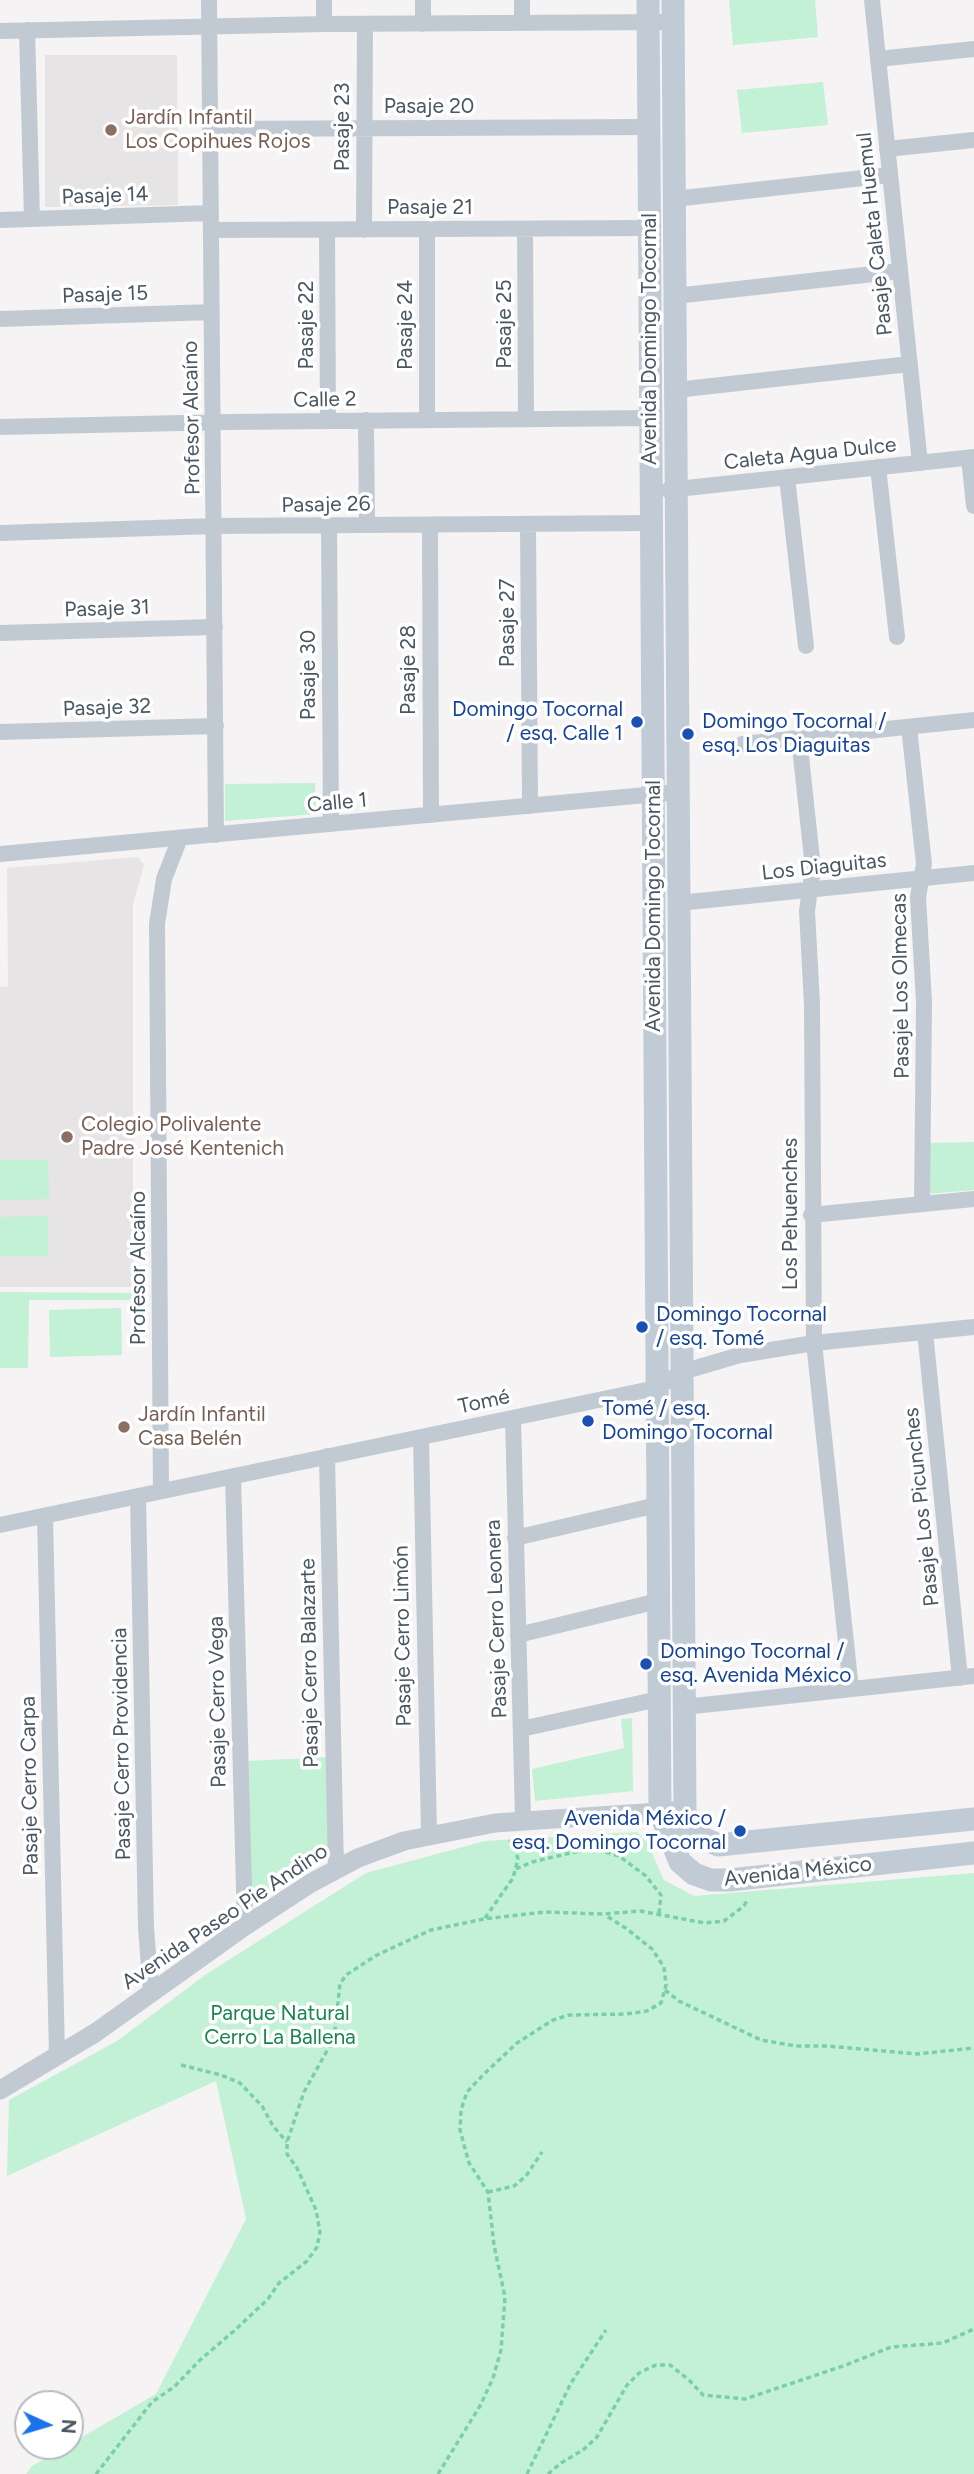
<!DOCTYPE html>
<html>
<head>
<meta charset="utf-8">
<style>
	body { margin:0 }
	#map { position:relative; width:974px; height:2474px; overflow:hidden; background:#f5f3f3; font-family:Figtree,sans-serif }
	canvas { display:block }
	.north { position:absolute; left:14px; top:2390px; width:70px; height:70px; box-sizing:border-box; background:#fff; border:2px solid #b7bbc0; border-radius:50%; rotate:94deg; font-size:19px; font-weight:700; line-height:28px; text-align:center; color:#4a5661 }
	.north::after { content:''; display:block; margin:auto; width:24px; height:32px; background:#1a73e8; clip-path:polygon(50% 0,100% 100%,50% 72%,0 100%) }
</style>
</head>
<body>
<div id="map">
<canvas width="974" height="2474"></canvas>
<div class="north">N</div>
</div>
<script>
const ctx = document.querySelector('canvas').getContext('2d');
ctx.lineJoin = 'round';
function fillPath(path, color) {
  ctx.fillStyle = color;
  ctx.fill(path, 'evenodd');
}
function shape(rows) {
  const path = new Path2D();
  for (const r of rows) {
    path.moveTo(r[0], r[1]);
    for (let i = 2; i < r.length; i += 2) path.lineTo(r[i], r[i + 1]);
  }
  return path;
}
function strokePath(path, color, width, dash) {
  ctx.strokeStyle = color;
  ctx.lineWidth = width;
  ctx.lineCap = dash ? 'butt' : 'round';
  ctx.setLineDash(dash || []);
  ctx.stroke(path);
}
function write(font, color, halo, rows, align = 'center') {
  ctx.font = font + ' Figtree,sans-serif';
  ctx.lineWidth = 7;
  ctx.setLineDash([]);
  ctx.textBaseline = 'middle';
  ctx.strokeStyle = halo;
  ctx.fillStyle = color;
  for (const [text, x, y, turn = 0] of rows) {
    ctx.save();
    ctx.translate(x, y);
    ctx.rotate((+turn || 0) * Math.PI / 180);
    ctx.textAlign = isNaN(turn) ? turn : align;
    if (halo) ctx.strokeText(text, 0, 0);
    ctx.fillText(text, 0, 0);
    ctx.restore();
  }
}
const education = shape([
	[45,55,177,55,178,205,45,207],
	[138,857,144,865,133,904,133,1287,0,1287,0,987,8,986,7,868]
]);
const green = shape([
	[729,0,815,0,818,37,733,45],
	[823,82,828,125,742,133,737,90],
	[315,783,316,814,225,821,225,784],
	[974,1142,974,1190,928,1194,928,1143],
	[0,1160,48,1160,49,1199,0,1200],
	[48,1216,48,1256,0,1256,0,1217],
	[0,1292,136,1293,136,1300,29,1300,28,1368,0,1368],
	[121,1308,122,1355,50,1357,49,1310],
	[632,1718,633,1791,535,1801,532,1769,624,1748,621,1719],
	[331,1757,328,1853,250,1905,249,1761],
	[637,1832,647,1842,664,1880,694,1896,974,1873,974,2474,26,2474,32,2466,66,2446,70,2446,70,2444,156,2394,246,2219,216,2081,7,2176,9,2100,117,2041,205,1975,366,1873,485,1841]
]);
const path = shape([
	[516,1869,532,1862,592,1848,619,1856,646,1876,661,1895,659,1913],
	[485,1918,513,1878,518,1859,513,1843,509,1840],
	[665,1990,679,2001,761,2040,796,2046,828,2046,917,2054,974,2048],
	[181,2065,221,2075,240,2083,262,2106,273,2126,287,2142],
	[488,2192,514,2186,526,2176,542,2152],
	[96,2474,152,2402,174,2387,200,2360,234,2331,268,2299,279,2283,307,2261,317,2247,320,2232,316,2210,297,2168,287,2154,287,2142,304,2092,328,2049,335,2030,340,1984,346,1975,377,1955,431,1930,484,1919,544,1912,603,1914,640,1911,705,1923,724,1921,744,1906,748,1899],
	[438,2474,480,2406,493,2378,501,2350,505,2297,494,2245,488,2192,469,2163,460,2130,461,2110,467,2092,484,2074,517,2043,553,2020,569,2015,626,2014,647,2011,661,2003,666,1985,664,1967,652,1949,627,1929,605,1915],
	[527,2474,571,2383,606,2330],
	[548,2474,561,2463,583,2450,597,2437,627,2385,639,2373,656,2365,670,2365,689,2380,703,2395,745,2399,846,2365,891,2347,943,2343,974,2329]
]);
const minor = shape([
	[209,0,216,835],
	[324,0,324,24],
	[423,0,423,24],
	[522,0,522,23],
	[872,0,920,463],
	[27,30,32,219],
	[0,31,324,24,673,22],
	[878,59,974,49],
	[211,129,648,127],
	[887,149,974,140],
	[674,199,890,175],
	[0,220,211,213],
	[427,229,427,420],
	[525,229,526,419],
	[211,230,649,228],
	[327,230,328,421],
	[364,230,365,24],
	[675,296,900,271],
	[0,319,212,312],
	[676,390,910,364],
	[366,420,367,525],
	[0,427,228,422,651,418],
	[969,458,974,506],
	[878,467,897,637],
	[787,477,806,646],
	[668,490,974,457],
	[528,524,530,806],
	[430,525,431,815],
	[329,526,331,824],
	[0,533,214,526,652,523],
	[0,633,215,627],
	[909,727,924,864,918,897,924,1002,922,1204],
	[0,732,216,726],
	[799,738,813,868,807,911,812,1005,814,1343,851,1689],
	[742,744,974,720],
	[0,854,679,792],
	[679,903,974,873],
	[811,1215,974,1199],
	[925,1332,960,1678],
	[513,1418,523,1819],
	[421,1437,429,1835],
	[327,1456,336,1869],
	[233,1476,245,1926],
	[161,1491,157,924,164,879,180,838],
	[138,1496,146,1928,151,1992],
	[45,1516,57,2056],
	[0,1525,656,1388,682,1372,740,1355,814,1343,974,1327],
	[515,1538,657,1505],
	[518,1635,658,1601],
	[684,1707,974,1676],
	[521,1729,659,1699]
]);
const tertiary = shape([
	[0,2090,95,2033,245,1926,311,1883,358,1858,404,1841,495,1823,673,1811]
]);
const secondary = shape([
	[648,0,660,1812,680,1862,694,1874,711,1880,730,1880,974,1853],
	[673,0,685,1810,690,1828,696,1835,718,1845,974,1819]
]);
const markers = [
	[111,130,7,"#8d6e63"],
	[637,722,7,"#1a4fb4"],
	[688,734,7,"#1a4fb4"],
	[67,1137,7,"#8d6e63"],
	[642,1327,7,"#1a4fb4"],
	[588,1421,7,"#1a4fb4"],
	[124,1427,7,"#8d6e63"],
	[646,1664,7,"#1a4fb4"],
	[740,1831,7,"#1a4fb4"]
];
const streetNames = [
	["Pasaje 20",429,107],
	["Pasaje 23",343,127,-90],
	["Pasaje 14",105,196,-2],
	["Pasaje 21",430,208],
	["Pasaje Caleta Huemul",875,234,-96],
	["Pasaje 15",105,295,-2],
	["Pasaje 25",505,324,-90],
	["Pasaje 22",307,325,-90],
	["Pasaje 24",406,325,-90],
	["Avenida Domingo Tocornal",650,339,-90],
	["Calle 2",325,400,-1],
	["Profesor Alcaíno",192,418,-91],
	["Caleta Agua Dulce",810,454,-6],
	["Pasaje 26",326,505,-1],
	["Pasaje 31",107,609,-2],
	["Pasaje 27",508,623,-90],
	["Pasaje 28",409,670,-90],
	["Pasaje 30",309,675,-90],
	["Pasaje 32",107,708,-2],
	["Calle 1",337,803,-5],
	["Los Diaguitas",824,867,-6],
	["Avenida Domingo Tocornal",654,906,-90],
	["Pasaje Los Olmecas",901,986,-91],
	["Los Pehuenches",791,1214,-90],
	["Profesor Alcaíno",139,1268,-90],
	["Tomé",484,1402,-12],
	["Pasaje Los Picunches",922,1507,-96],
	["Pasaje Cerro Leonera",497,1619,-92],
	["Pasaje Cerro Limón",403,1636,-91],
	["Pasaje Cerro Balazarte",310,1663,-91],
	["Pasaje Cerro Vega",218,1702,-91],
	["Pasaje Cerro Providencia",122,1744,-91],
	["Pasaje Cerro Carpa",30,1786,-91],
	["Avenida México",798,1872,-6],
	["Avenida Paseo Pie Andino",225,1917,-34]
];
const educationNames = [
	["Jardín Infantil",125,118],
	["Los Copihues Rojos",125,142],
	["Colegio Polivalente",81,1125],
	["Padre José Kentenich",81,1149],
	["Jardín Infantil",138,1415],
	["Casa Belén",138,1439]
];
const transitNames = [
	["Domingo Tocornal",623,710,"right"],
	["/ esq. Calle 1",623,734,"right"],
	["Domingo Tocornal /",702,722],
	["esq. Los Diaguitas",702,746],
	["Domingo Tocornal",656,1315],
	["/ esq. Tomé",656,1339],
	["Tomé / esq.",602,1409],
	["Domingo Tocornal",602,1433],
	["Domingo Tocornal /",660,1652],
	["esq. Avenida México",660,1676],
	["Avenida México /",726,1819,"right"],
	["esq. Domingo Tocornal",726,1843,"right"]
];
const parkNames = [
	["Parque Natural",280,2014],
	["Cerro La Ballena",280,2038]
];
fillPath(education, '#e6e4e5');
fillPath(green, '#c3f1d5');
strokePath(path, '#7ad0a6', 3.5, [5, 3.5]);
strokePath(minor, '#c1cad2', 16);
strokePath(tertiary, '#c1cad2', 19);
strokePath(secondary, '#c1cbd6', 23);
for (const [x, y, r, color] of markers) {
  const dot = new Path2D();
  dot.arc(x, y, r, 0, 2 * Math.PI);
  ctx.fillStyle = color;
  ctx.fill(dot);
  strokePath(dot, '#fff', 2.5);
}
write('21px', '#4a5661', '#fff', streetNames);
write('21px', '#785e54', '#fff', educationNames, 'left');
write('21px', '#164399', '#fff', transitNames, 'left');
write('21px', '#17864f', '#fff', parkNames);
</script>
</body>
</html>
